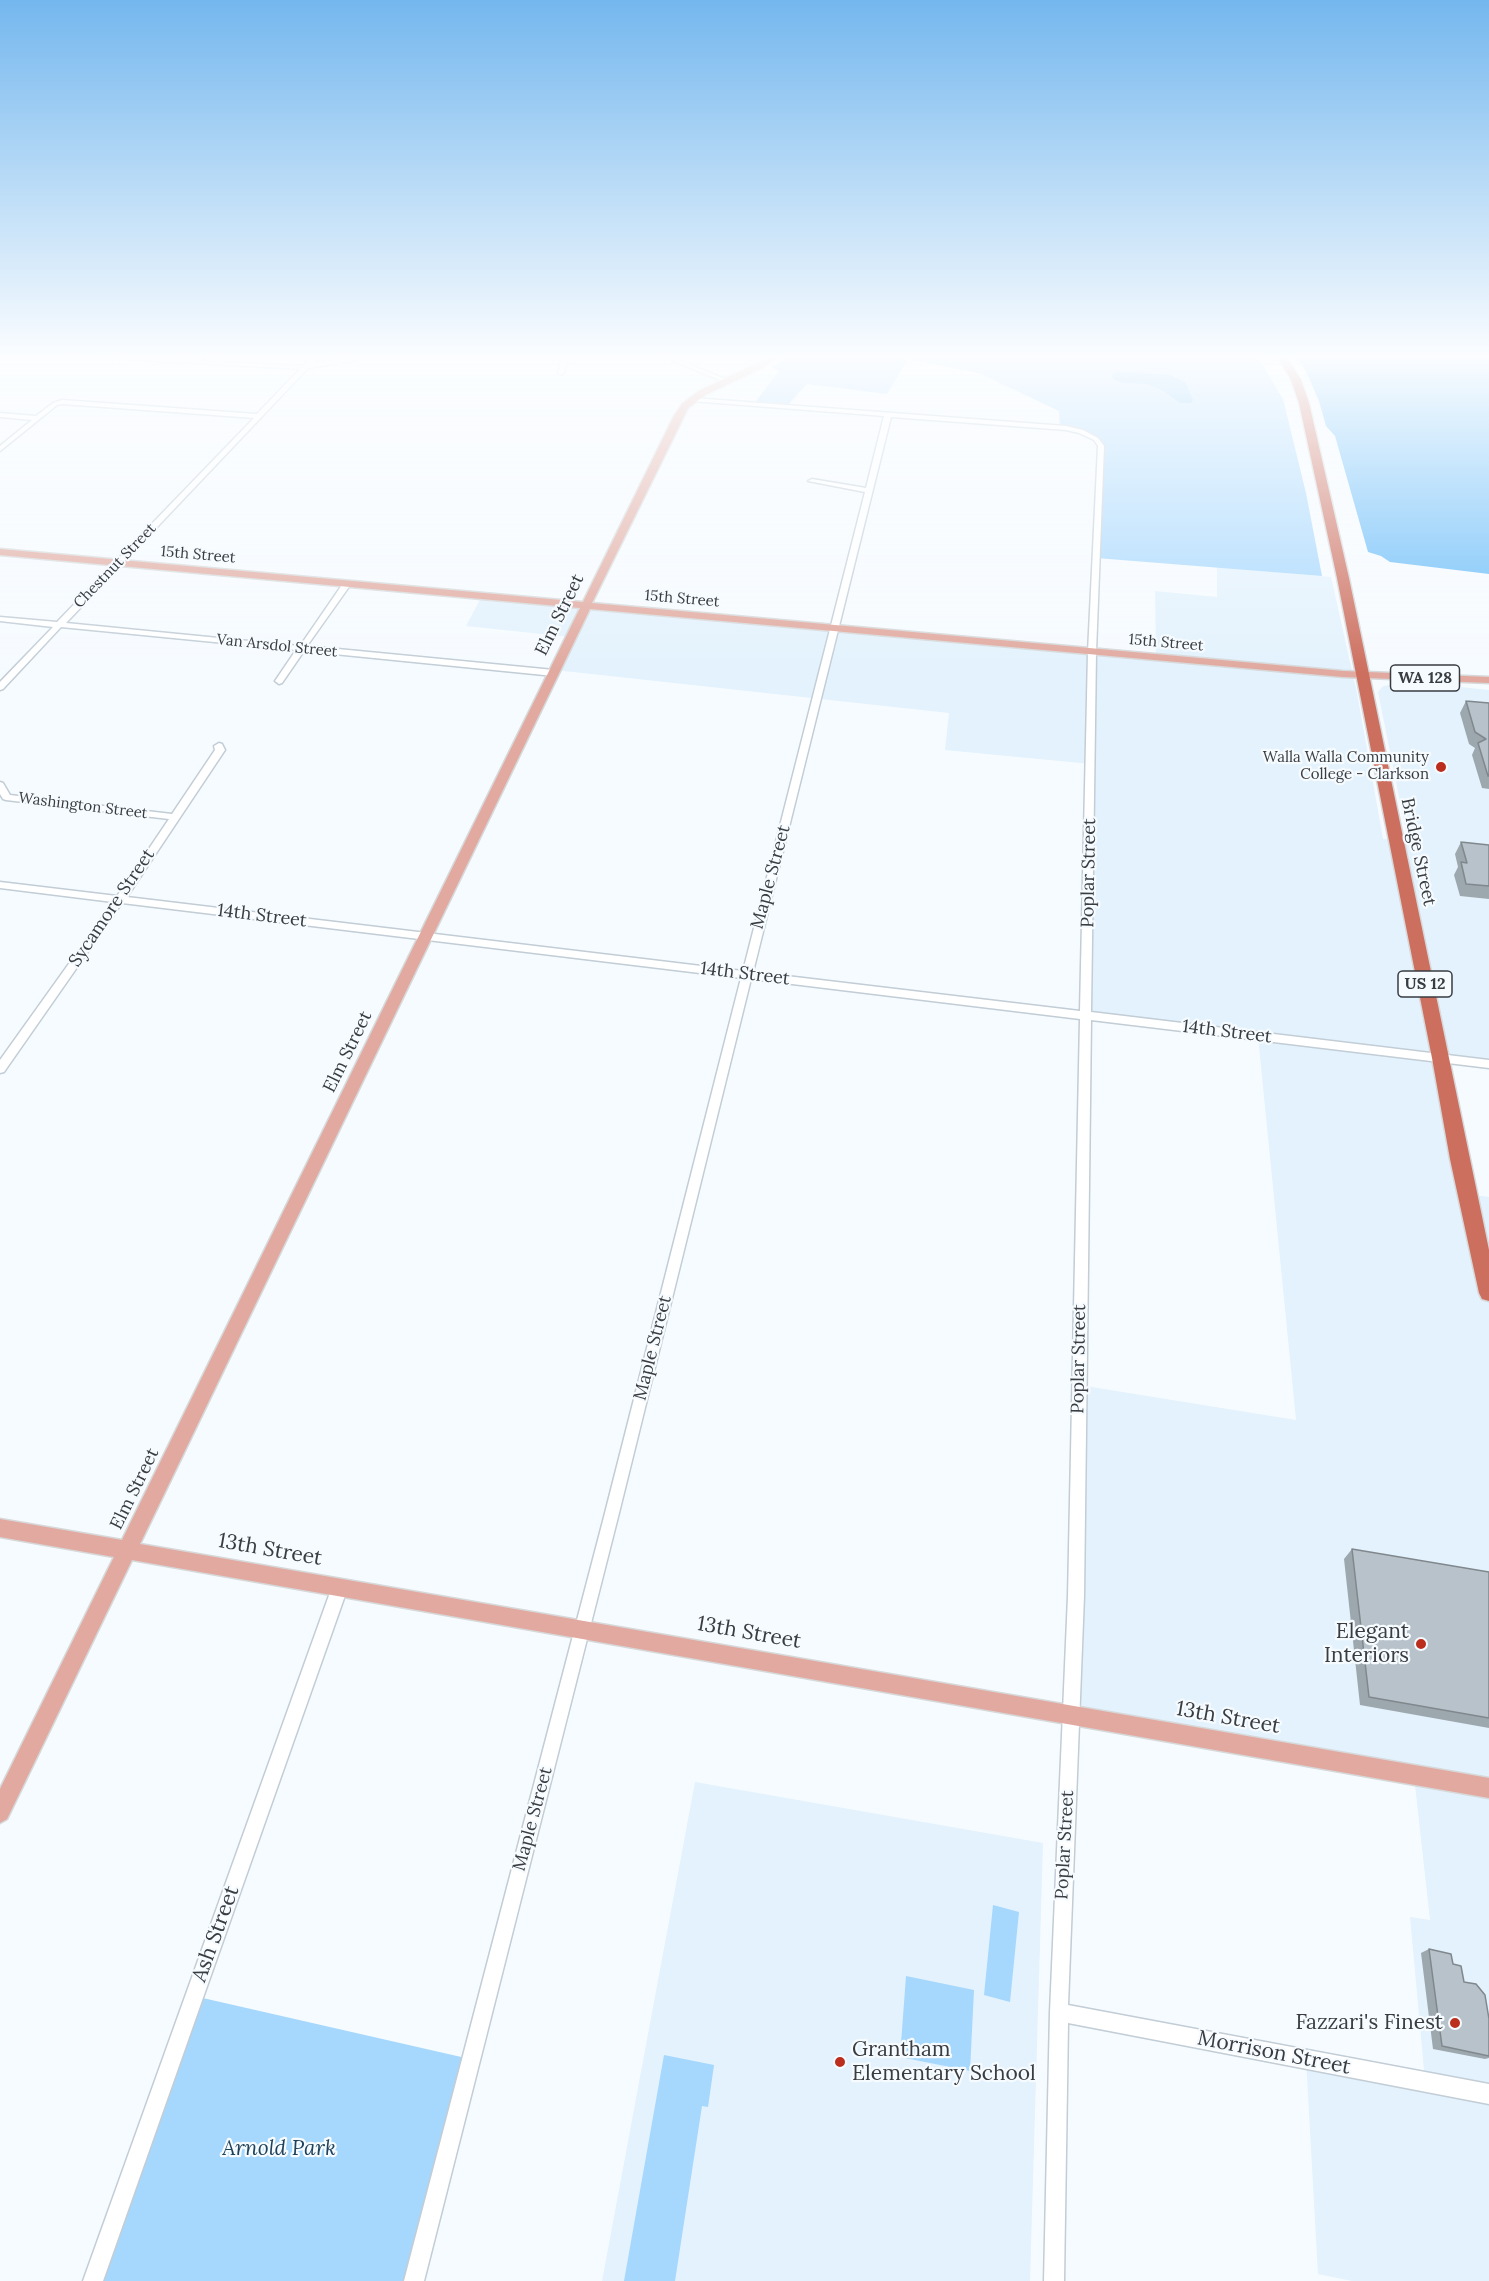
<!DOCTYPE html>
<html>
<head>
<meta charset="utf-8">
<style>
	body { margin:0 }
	canvas { display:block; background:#f6fbff }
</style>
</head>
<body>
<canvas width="1489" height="2281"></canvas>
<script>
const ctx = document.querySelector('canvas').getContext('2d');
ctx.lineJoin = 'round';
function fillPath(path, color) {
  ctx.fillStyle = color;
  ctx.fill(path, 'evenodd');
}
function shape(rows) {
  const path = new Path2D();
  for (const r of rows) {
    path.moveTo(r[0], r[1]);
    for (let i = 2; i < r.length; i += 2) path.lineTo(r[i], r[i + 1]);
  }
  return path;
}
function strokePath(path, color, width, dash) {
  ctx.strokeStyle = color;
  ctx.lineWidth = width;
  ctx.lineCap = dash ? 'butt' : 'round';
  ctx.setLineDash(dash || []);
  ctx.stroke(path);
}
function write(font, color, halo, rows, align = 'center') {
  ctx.font = font + ' Lora,serif';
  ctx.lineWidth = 4.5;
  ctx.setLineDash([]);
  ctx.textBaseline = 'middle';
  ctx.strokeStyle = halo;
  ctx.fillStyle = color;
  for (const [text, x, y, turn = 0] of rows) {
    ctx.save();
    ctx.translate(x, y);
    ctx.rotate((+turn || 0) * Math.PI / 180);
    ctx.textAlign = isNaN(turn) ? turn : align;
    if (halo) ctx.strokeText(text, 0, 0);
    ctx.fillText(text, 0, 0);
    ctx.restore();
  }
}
const built = shape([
	[1217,567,1331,577,1357,693,1383,839,1408,841,1378,692,1383,686,1413,682,1489,690,1489,1064,1442,1058,1467,1194,1489,1197,1489,2281,1352,2281,1318,2274,1306,2059,1425,2081,1410,1917,1430,1920,1414,1776,1073,1714,1079,1385,1296,1420,1258,1036,1085,1015,1091,764,945,750,949,713,555,670,570,637,466,626,482,596,1156,657,1155,591,1217,597],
	[695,1782,1043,1843,1030,2281,602,2281]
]);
const green = shape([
	[796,354,1256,354,1283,399,1306,493,1322,576,1096,558,1101,446,1096,439,1081,431,1060,427,1059,411,979,373,908,359,887,394,807,384,786,407,753,405,779,371,772,367],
	[993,1905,1019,1912,1010,2002,984,1995],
	[906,1976,974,1990,970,2071,900,2057],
	[194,1996,470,2059,414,2281,93,2281],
	[664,2055,714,2065,708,2107,702,2106,675,2281,624,2281]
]);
const water = shape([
	[1293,354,1489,354,1489,574,1390,562,1381,556,1368,552,1335,436,1326,426,1319,401,1306,371],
	[1117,371,1170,375,1185,382,1193,400,1191,403,1180,403,1162,390,1146,384,1123,383,1114,380,1111,375]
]);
const minor = shape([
	[67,354,93,354,293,366,304,365,315,354,321,354,313,363,383,354,396,354,308,368,66,623,300,646,344,582,347,582,351,584,307,646,554,670,558,673,554,676,304,651,282,683,279,684,275,681,296,650,61,627,3,689,0,690,0,682,53,627,0,621,0,617,57,622,254,418,62,404,57,405,0,451,0,446,32,420,0,417,0,413,36,416,53,403,62,400,257,414,300,369,70,356,67,354],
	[563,354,569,354,564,373,561,375,558,373,563,354],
	[657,354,664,354,730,381,725,382,657,354],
	[693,398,1066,426,1083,430,1098,438,1104,446,1096,652,1091,1012,1489,1060,1489,1068,1091,1020,1084,1596,1068,2005,1489,2084,1489,2104,1068,2023,1064,2281,1044,2281,1050,2012,1068,1596,1080,1019,751,979,618,1517,424,2281,404,2281,604,1517,741,978,122,903,4,1072,0,1073,0,1060,113,902,0,888,0,882,117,896,169,819,6,800,3,799,0,794,0,782,3,783,10,795,172,814,215,750,214,746,219,743,222,744,225,750,127,897,743,971,865,492,808,481,812,479,866,488,884,416,691,401,690,400,693,398],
	[891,417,1066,430,1079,433,1094,440,1098,446,1088,652,1080,1011,753,972,891,417],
	[340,1580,345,1582,348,1587,103,2281,83,2281,332,1587,335,1582,340,1580]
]);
const major = shape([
	[773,354,781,354,764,367,705,395,688,408,592,603,1343,671,1489,677,1489,683,1343,677,590,609,140,1544,1489,1778,1489,1798,132,1560,7,1819,0,1823,0,1789,114,1557,0,1537,0,1519,122,1540,580,608,0,555,0,549,583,602,674,416,682,404,699,391,758,363,773,354]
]);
const highway = shape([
	[1276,354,1285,354,1301,380,1309,403,1349,578,1489,1250,1489,1301,1482,1299,1479,1293,1450,1159,1432,1058,1337,578,1299,403,1291,380,1276,354]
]);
const wall = shape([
	[1466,701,1489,703,1489,789,1482,788,1472,755,1475,748,1469,744,1460,713],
	[1461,842,1489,845,1489,899,1460,896,1454,875,1458,867,1455,854],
	[1352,1549,1489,1572,1489,1728,1360,1705,1344,1559],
	[1429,1949,1453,1964,1464,1982,1489,2019,1489,2058,1485,2059,1433,2049,1421,1953]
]);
const building = shape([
	[1466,701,1489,703,1489,776,1488,776,1478,743,1486,739,1475,732,1466,701],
	[1461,842,1489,845,1489,886,1466,884,1461,862,1467,863,1461,842],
	[1352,1549,1489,1572,1489,1718,1369,1697,1352,1549],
	[1429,1949,1451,1954,1453,1964,1461,1966,1464,1982,1476,1984,1485,1995,1489,2019,1489,2056,1442,2046,1429,1949]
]);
const markers = [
	[1441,767,6,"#bb2e1d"],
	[1421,1644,6,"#bb2e1d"],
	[1455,2023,6,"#bb2e1d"],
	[840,2062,6,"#bb2e1d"]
];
const farStreetnames = [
	["15th Street",198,555,5],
	["Chestnut Street",115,566,-46],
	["15th Street",682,599,5],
	["15th Street",1166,643,5],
	["Van Arsdol Street",277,646,6],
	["Washington Street",83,806,7]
];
const farPoinames = [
	["Walla Walla Community",1429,758],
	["College - Clarkson",1429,775]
];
const shields = [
	[1425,678,69],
	[1425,984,54]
];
const shieldNames = [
	["WA 128",1425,678],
	["US 12",1425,984]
];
const streetNames = [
	["Elm Street",560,615,-64],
	["Bridge Street",1418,852,78],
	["Poplar Street",1089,873,-89],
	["Maple Street",771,877,-75],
	["Sycamore Street",112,908,-56],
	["14th Street",262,916,7],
	["14th Street",745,974,7],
	["14th Street",1227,1032,7],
	["Elm Street",348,1052,-64],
	["Maple Street",653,1348,-76],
	["Poplar Street",1079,1359,-89],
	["Elm Street",135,1489,-64],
	["Maple Street",533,1819,-75],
	["Poplar Street",1065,1845,-87]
];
const nearStreetnames = [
	["13th Street",270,1550,10],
	["13th Street",749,1633,10],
	["13th Street",1228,1718,10],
	["Ash Street",216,1934,-70],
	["Morrison Street",1274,2053,11]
];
const nearPoinames = [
	["Elegant",1409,1632],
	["Interiors",1409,1656],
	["Fazzari's Finest",1443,2023],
	["Grantham",852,2050,"left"],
	["Elementary School",852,2074,"left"]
];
const nearParknames = [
	["Arnold Park",279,2149]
];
fillPath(built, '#e3f2fd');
fillPath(green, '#a6d7fd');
fillPath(water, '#67bbf8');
strokePath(minor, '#c2cdd6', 3);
strokePath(major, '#d7d8d9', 3);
strokePath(highway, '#d7d8d9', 3);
fillPath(minor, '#fff');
fillPath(major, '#e1a99f');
fillPath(highway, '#cd6f5f');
fillPath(wall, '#9da7ae');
fillPath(building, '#b7c2ca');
strokePath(building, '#80888d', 1.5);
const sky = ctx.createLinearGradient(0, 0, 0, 673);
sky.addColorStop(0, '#74b7ee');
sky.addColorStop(0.53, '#fbfdff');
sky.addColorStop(1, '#fbfdff00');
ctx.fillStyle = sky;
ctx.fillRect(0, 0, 1489, 673);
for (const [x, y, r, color] of markers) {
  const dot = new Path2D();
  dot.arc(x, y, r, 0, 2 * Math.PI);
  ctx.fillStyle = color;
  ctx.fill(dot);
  strokePath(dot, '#f6fbff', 2);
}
write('15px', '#393d41', '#f6fbff', farStreetnames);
write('15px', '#393d41', '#f6fbff', farPoinames, 'right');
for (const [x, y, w] of shields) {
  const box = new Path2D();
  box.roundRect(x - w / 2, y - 13, w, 26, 4.5);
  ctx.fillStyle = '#f6fbff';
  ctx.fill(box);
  strokePath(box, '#393d41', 1.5);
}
write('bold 16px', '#393d41', null, shieldNames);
write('18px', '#393d41', '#f6fbff', streetNames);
write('21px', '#393d41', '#f6fbff', nearStreetnames);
write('21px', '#393d41', '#f6fbff', nearPoinames, 'right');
write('italic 21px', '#1f425b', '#f6fbff', nearParknames);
</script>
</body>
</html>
